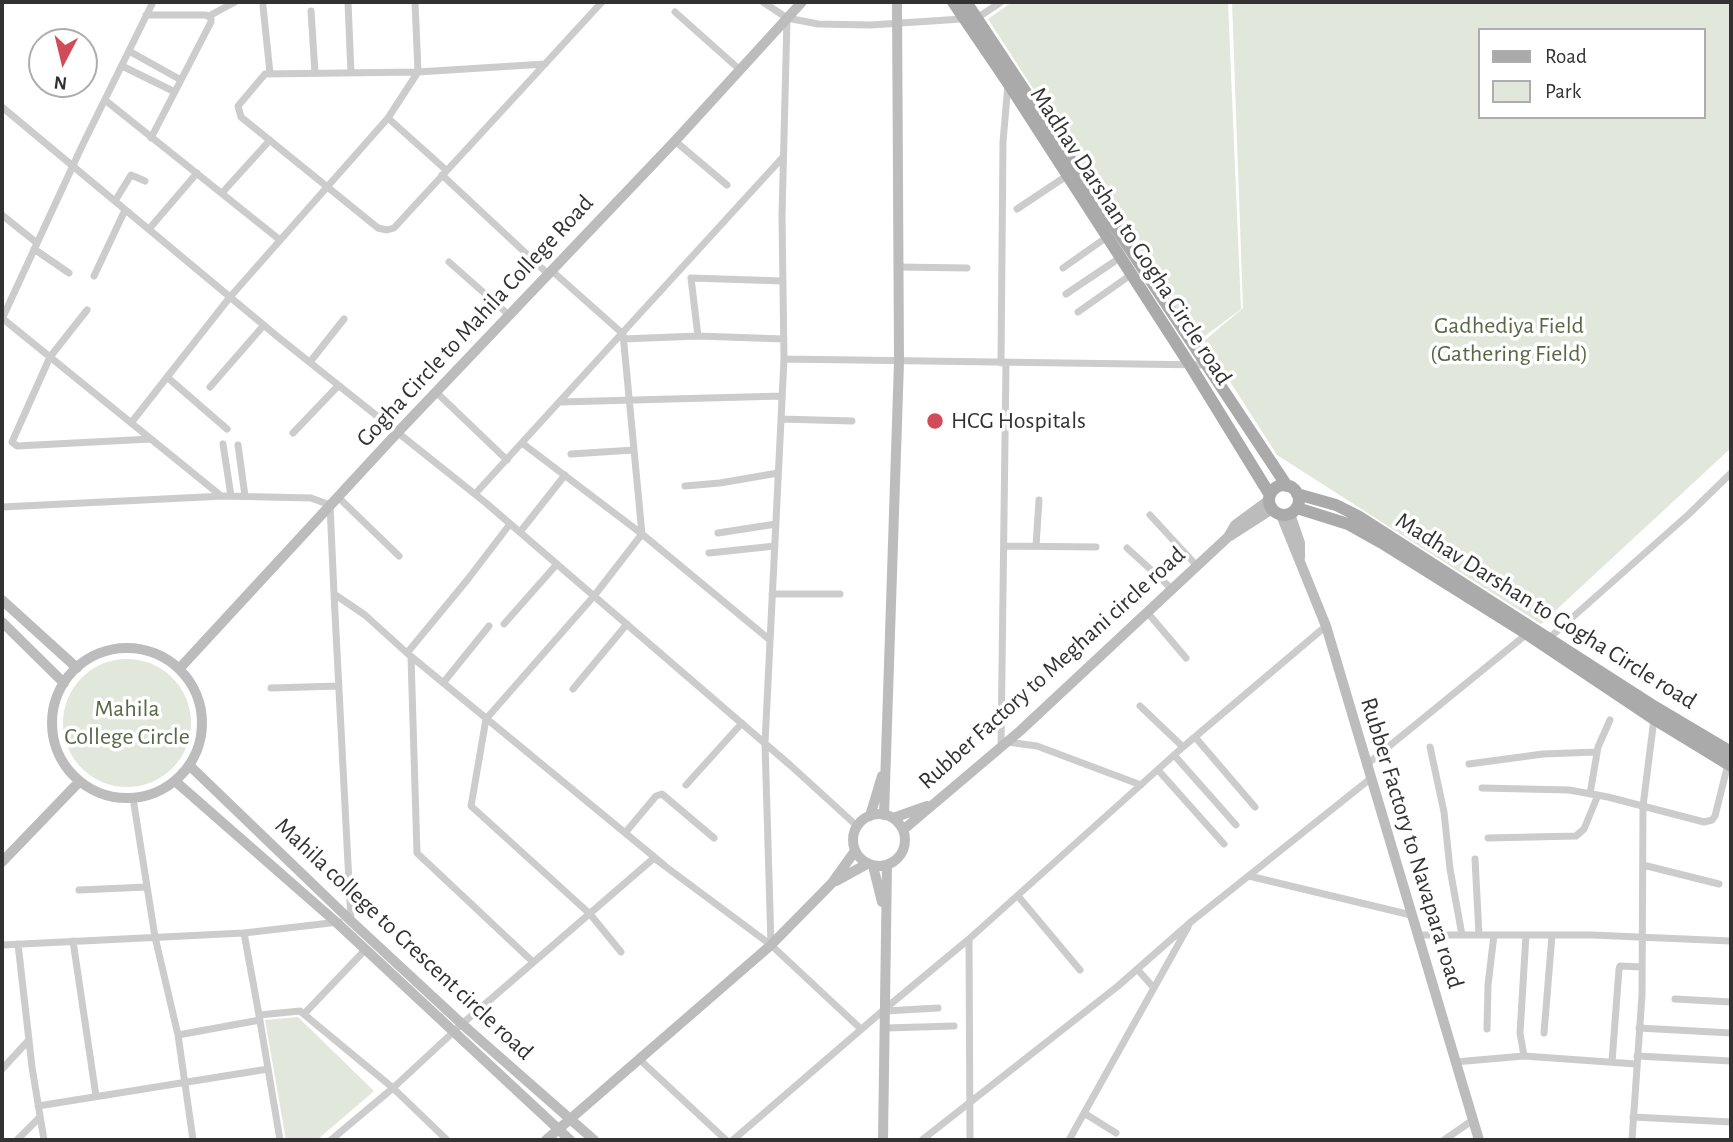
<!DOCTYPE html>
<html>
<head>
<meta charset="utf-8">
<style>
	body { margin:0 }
	#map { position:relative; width:1733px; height:1142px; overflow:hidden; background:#fff; font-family:"Alegreya Sans",sans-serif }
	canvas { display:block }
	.frame { position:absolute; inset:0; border:4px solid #323232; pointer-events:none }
	.legend { position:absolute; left:1478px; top:28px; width:228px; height:91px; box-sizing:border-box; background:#fff; border:2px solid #adadad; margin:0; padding:9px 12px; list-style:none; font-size:21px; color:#323232 }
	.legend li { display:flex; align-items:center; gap:14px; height:35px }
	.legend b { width:35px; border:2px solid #adadad }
	.north { position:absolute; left:28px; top:28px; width:70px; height:70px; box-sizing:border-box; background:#fff; border:2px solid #adadad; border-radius:50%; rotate:187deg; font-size:19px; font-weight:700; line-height:28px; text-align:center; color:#323232 }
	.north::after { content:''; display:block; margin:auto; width:24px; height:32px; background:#d14c59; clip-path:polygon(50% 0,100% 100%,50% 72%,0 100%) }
</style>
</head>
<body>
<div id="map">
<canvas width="1733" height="1142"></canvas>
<div class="frame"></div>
<ul class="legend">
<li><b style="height:9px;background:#aaa"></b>Road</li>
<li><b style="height:19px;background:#e2e7dc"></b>Park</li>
</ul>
<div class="north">N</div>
</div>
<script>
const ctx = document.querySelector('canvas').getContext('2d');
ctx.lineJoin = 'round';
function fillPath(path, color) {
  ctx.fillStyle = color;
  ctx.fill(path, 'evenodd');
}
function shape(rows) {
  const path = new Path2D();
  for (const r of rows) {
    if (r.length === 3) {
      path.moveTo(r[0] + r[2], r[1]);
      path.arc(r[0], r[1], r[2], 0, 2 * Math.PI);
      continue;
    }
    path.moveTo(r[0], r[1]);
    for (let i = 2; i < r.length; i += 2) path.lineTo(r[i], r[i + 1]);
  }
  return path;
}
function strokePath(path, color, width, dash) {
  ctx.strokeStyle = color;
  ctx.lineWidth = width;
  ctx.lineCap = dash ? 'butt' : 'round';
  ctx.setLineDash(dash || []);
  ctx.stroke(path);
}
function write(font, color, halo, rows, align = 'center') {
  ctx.font = font + ' "Alegreya Sans",sans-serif';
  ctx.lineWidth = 7;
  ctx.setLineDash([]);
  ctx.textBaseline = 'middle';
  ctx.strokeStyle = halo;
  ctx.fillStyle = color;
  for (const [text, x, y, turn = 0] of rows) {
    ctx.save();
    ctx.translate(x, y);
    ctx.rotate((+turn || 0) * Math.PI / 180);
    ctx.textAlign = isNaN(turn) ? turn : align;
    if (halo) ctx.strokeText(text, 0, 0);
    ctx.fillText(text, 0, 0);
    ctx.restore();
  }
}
const green = shape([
	[1012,2,1228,2,1241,309,1197,342,988,19],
	[1232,2,1731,2,1731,448,1541,624,1277,455,1204,341,1243,308],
	[1479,30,1703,30,1703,117,1479,117],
	[127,723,64],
	[298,1017,374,1091,317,1140,286,1140,265,1020]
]);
const street = shape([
	[348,2,351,73],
	[415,2,418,72,265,74,238,106,241,117,378,228,387,230,394,228,602,2],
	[763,2,787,18,818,24,871,25,977,18,1001,2],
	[263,6,270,73],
	[311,11,315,73],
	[675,12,739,69],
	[146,15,206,15,211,18,211,22,151,138],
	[209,16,235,2],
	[129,51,181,80],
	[122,66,175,92],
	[105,100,280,240],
	[2,107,278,337,486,503,790,765,857,826],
	[675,141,727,185],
	[446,170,388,118,418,72,545,64],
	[442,175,547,273],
	[222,193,270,140],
	[115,201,131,175,145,181],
	[1017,209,1068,175],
	[2,215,37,243],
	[149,229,197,173],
	[34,249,69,273],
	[449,262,509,315],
	[899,267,967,268],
	[1063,268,1107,237],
	[551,270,623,334,642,534,594,596,486,719,471,806,590,914,621,952],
	[94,276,125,210],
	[1066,294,1121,257],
	[87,310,50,357,12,442,17,446,151,439],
	[1078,312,1132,274],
	[2,318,220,495],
	[2,319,82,146,153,2],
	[698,336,691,278,783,281],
	[623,339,698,336,784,339],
	[784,359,1205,365],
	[310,362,344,319],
	[1001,363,1003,142,1008,84],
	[167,377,227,429],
	[210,387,264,325],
	[436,392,507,460],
	[561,402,782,396],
	[781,419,852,421],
	[131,423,230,297,388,118],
	[293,433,338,386],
	[522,443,642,534,770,640],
	[223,444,231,496],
	[238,445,245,496],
	[571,454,634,450],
	[685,486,720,483,778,473],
	[475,494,783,157],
	[338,497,399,556],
	[2,507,224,496,311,498,330,505,334,594,365,615,407,653,664,865],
	[1150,515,1197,566],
	[520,532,565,475],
	[718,533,776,524],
	[1004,546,1096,547],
	[1036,546,1039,500],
	[1127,548,1172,589],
	[709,553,775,546],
	[334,594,351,921],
	[772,594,840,594],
	[1147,612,1186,658],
	[504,624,557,564],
	[1548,639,1689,514,1731,473],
	[407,653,468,579,510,524],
	[411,657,417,853,533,962],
	[443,683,489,626],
	[271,688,339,686],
	[573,689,627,624],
	[1140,706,1183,747],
	[1195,737,1255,807],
	[1007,742,1037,746,1141,785],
	[1001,746,1006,363],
	[1430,747,1444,812,1450,869,1462,935],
	[1174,755,1236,825],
	[1469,764,1543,754,1596,752],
	[1366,765,1528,633],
	[1158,770,1224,844],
	[686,785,742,723],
	[1482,788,1569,790,1608,797,1704,822,1712,820,1715,816,1728,764],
	[1590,794,1598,747,1610,720],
	[133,798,155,937,178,1035,193,1140],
	[625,833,656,796,662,794,714,838],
	[1488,838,1576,836,1584,829,1598,795],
	[1475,859,1479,935],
	[1643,865,1719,884],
	[1249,876,1411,915],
	[79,890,147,887],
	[1018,896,1080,970],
	[244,933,259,1015],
	[1417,935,1592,935,1731,941],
	[1526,935,1520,1033,1524,1056,1636,1064],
	[969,939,1183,747,1326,626],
	[73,941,96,1096],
	[18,944,32,1067,44,1140],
	[2,945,244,933,339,922],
	[771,945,765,743,784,359,782,216,787,19],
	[1137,969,1154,988],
	[1675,999,1731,1002],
	[886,1011,938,1008],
	[304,1014,365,950],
	[886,1028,954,1026],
	[1639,1028,1731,1033],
	[1487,1029,1488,985,1494,935],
	[1544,1033,1552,935],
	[178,1035,260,1020],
	[1637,1056,1731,1061],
	[639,1059,726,1140],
	[1455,1062,1524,1056],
	[1612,1062,1619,969,1620,966,1642,967],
	[2,1069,29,1040],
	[38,1106,268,1069],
	[1084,1113,1116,1133],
	[1633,1117,1731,1122],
	[17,1140,40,1117],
	[280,1140,259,1015,300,1011,393,1088,447,1140],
	[331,1140,393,1088,462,1024,654,858,771,945,861,1029],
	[733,1140,886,1008,969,939,970,1140],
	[922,1140,1118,986,1192,921,1370,779],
	[1069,1140,1188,927],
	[1444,1140,1473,1120],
	[1632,1140,1642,995,1643,806,1654,719]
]);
const secondary = shape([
	[1290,514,1300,543,1300,558],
	[1281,515,1326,626,1479,1140],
	[1230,536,1272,509],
	[2,600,77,668],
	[2,622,64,683],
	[127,723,75],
	[179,669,397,433,675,141,802,2],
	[189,765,351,921,462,1024,594,1140],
	[175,781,336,922,570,1140],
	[879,840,26],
	[884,815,899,362,897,2],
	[870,816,882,776],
	[893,818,927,806],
	[903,830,1020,731,1228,537,1235,525,1269,500],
	[2,862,79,782],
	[873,866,882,902],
	[836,881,867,864],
	[546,1140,771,945,832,883,855,851],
	[883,1140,887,865]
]);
const primary = shape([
	[953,2,1008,83,1190,365,1270,495],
	[966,2,1287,486],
	[1284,500,15],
	[1297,494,1336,505,1358,516,1655,707,1731,752],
	[1297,508,1348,524,1382,543,1527,634,1654,719,1731,766]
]);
const markers = [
	[935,421,9,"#d14c59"]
];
const streetNames = [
	["Madhav Darshan to Gogha Circle road",1131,236,57],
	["Gogha Circle to Mahila College Road",475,321,-47],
	["Madhav Darshan to Gogha Circle road",1546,611,32],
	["Rubber Factory to Meghani circle road",1052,668,-42],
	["Rubber Factory to Navapara road",1412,843,73],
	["Mahila college to Crescent circle road",404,939,43]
];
const parkNames = [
	["Gadhediya Field",1509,326],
	["(Gathering Field)",1509,354],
	["Mahila",127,709],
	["College Circle",127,737]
];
const poiNames = [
	["HCG Hospitals",951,421]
];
fillPath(green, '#e2e7dc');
strokePath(street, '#ccc', 7);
strokePath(secondary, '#bcbcbc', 10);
strokePath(primary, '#aaa', 12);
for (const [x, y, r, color] of markers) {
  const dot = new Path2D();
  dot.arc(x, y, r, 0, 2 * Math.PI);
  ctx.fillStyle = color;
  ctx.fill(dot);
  strokePath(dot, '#fff', 2.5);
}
write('24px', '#323232', '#fff', streetNames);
write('24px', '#566944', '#fff', parkNames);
write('24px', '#323232', '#fff', poiNames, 'left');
</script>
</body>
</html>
